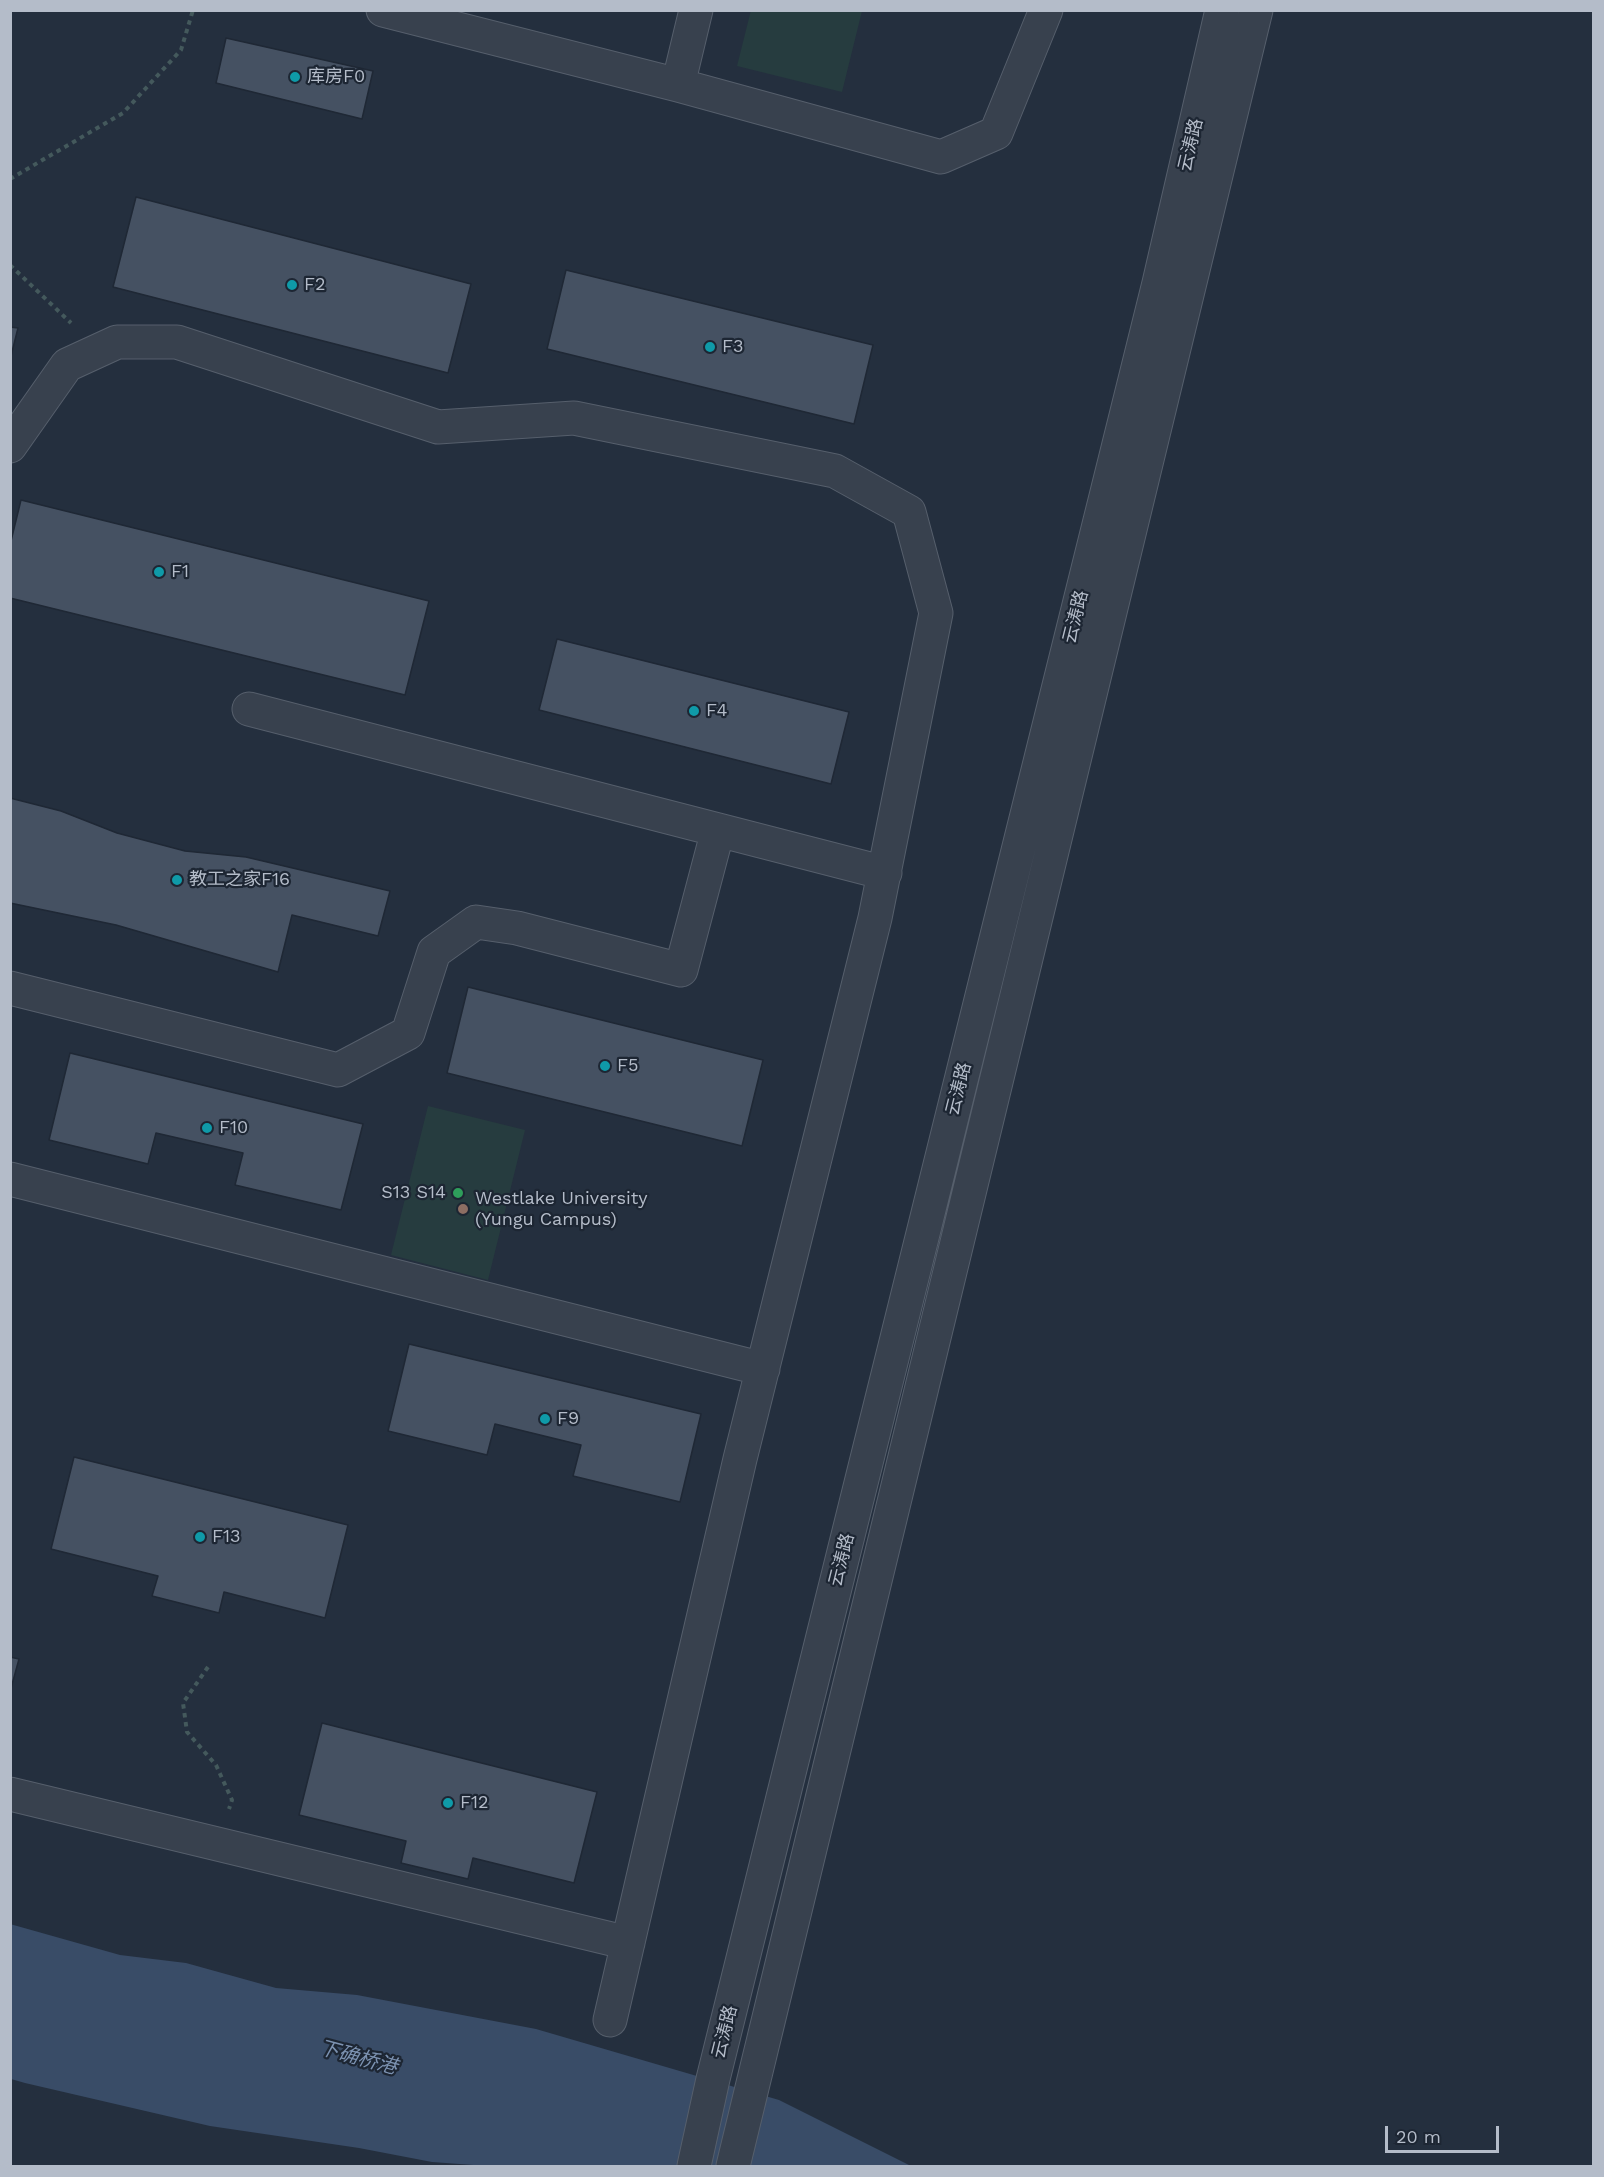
<!DOCTYPE html>
<html>
<head>
<meta charset="utf-8">
<style>
	body { margin:0 }
	#map { position:relative; width:1604px; height:2177px; overflow:hidden; background:#242f3e; font-family:"Work Sans",sans-serif }
	canvas { display:block }
	.frame { position:absolute; inset:0; border:12px solid #b4bcc9; pointer-events:none }
	.scale { position:absolute; left:1385px; top:2126px; width:114px; height:27px; box-sizing:border-box; border:3px solid #b4bcc9; border-top:0; padding-left:8px; font-size:18px; line-height:21px; white-space:nowrap; color:#b4bcc9; -webkit-text-stroke:4px #1d2633; paint-order:stroke }
</style>
</head>
<body>
<div id="map">
<canvas width="1604" height="2177"></canvas>
<div class="frame"></div>
<div class="scale">20 m</div>
</div>
<script>
const ctx = document.querySelector('canvas').getContext('2d');
ctx.lineJoin = 'round';
function fillPath(path, color) {
  ctx.fillStyle = color;
  ctx.fill(path, 'evenodd');
}
function shape(rows) {
  const path = new Path2D();
  for (const r of rows) {
    path.moveTo(r[0], r[1]);
    for (let i = 2; i < r.length; i += 2) path.lineTo(r[i], r[i + 1]);
  }
  return path;
}
function strokePath(path, color, width, dash) {
  ctx.strokeStyle = color;
  ctx.lineWidth = width;
  ctx.lineCap = dash ? 'butt' : 'round';
  ctx.setLineDash(dash || []);
  ctx.stroke(path);
}
function write(font, color, halo, rows, align = 'center') {
  ctx.font = font + ' "Work Sans","Noto Sans SC",sans-serif';
  ctx.lineWidth = 4.5;
  ctx.setLineDash([]);
  ctx.textBaseline = 'middle';
  ctx.strokeStyle = halo;
  ctx.fillStyle = color;
  for (const [text, x, y, turn = 0] of rows) {
    ctx.save();
    ctx.translate(x, y);
    ctx.rotate((+turn || 0) * Math.PI / 180);
    ctx.textAlign = isNaN(turn) ? turn : align;
    if (halo) ctx.strokeText(text, 0, 0);
    ctx.fillText(text, 0, 0);
    ctx.restore();
  }
}
const green = shape([
	[751,10,862,11,842,92,737,66],
	[428,1106,525,1130,488,1280,391,1255]
]);
const water = shape([
	[10,1924,120,1955,186,1963,276,1988,357,1995,536,2029,779,2100,911,2166,487,2166,432,2162,359,2148,210,2126,25,2083,11,2079]
]);
const building = shape([
	[226,38,373,71,362,119,216,83,226,38],
	[136,197,471,284,448,373,113,287,136,197],
	[566,270,873,345,854,424,547,349,566,270],
	[10,327,18,328,10,360,10,327],
	[21,500,429,601,405,695,10,598,10,545,21,500],
	[557,639,849,712,831,784,539,710,557,639],
	[10,798,61,811,117,833,185,851,246,857,390,891,378,936,292,915,278,972,116,925,10,903,10,798],
	[468,987,763,1060,742,1146,447,1073,468,987],
	[70,1053,363,1124,341,1210,235,1185,243,1153,156,1133,148,1164,49,1140,70,1053],
	[409,1344,701,1414,680,1502,573,1476,581,1445,495,1424,487,1455,388,1431,409,1344],
	[74,1457,348,1525,325,1618,224,1592,219,1613,152,1596,158,1576,51,1549,74,1457],
	[10,1657,19,1659,10,1692,10,1657],
	[322,1723,597,1792,574,1883,473,1858,468,1879,401,1863,406,1841,299,1815,322,1723]
]);
const path = shape([
	[10,179,123,113,181,50,193,10],
	[10,265,71,323],
	[208,1667,183,1703,187,1732,216,1765,232,1800,229,1809]
]);
const minor = shape([
	[383,10,678,85,941,157,996,133,1046,10],
	[678,85,696,10],
	[10,446,67,365,117,342,177,342,438,427,574,418,835,471,909,512,936,613,875,918,740,1459,610,2020],
	[249,709,885,873],
	[10,988,338,1070,408,1033,434,952,476,922,517,928,681,970,718,830],
	[10,1179,763,1369],
	[10,1794,628,1943],
	[694,2166,713,2079,1159,283,1222,10],
	[733,2166,1256,10]
]);
const markers = [
	[295,77,6,"#0f9aa8"],
	[292,285,6,"#0f9aa8"],
	[710,347,6,"#0f9aa8"],
	[159,572,6,"#0f9aa8"],
	[694,711,6,"#0f9aa8"],
	[177,880,6,"#0f9aa8"],
	[605,1066,6,"#0f9aa8"],
	[207,1128,6,"#0f9aa8"],
	[458,1193,6,"#2e9e5b"],
	[463,1209,6,"#8d6e63"],
	[545,1419,6,"#0f9aa8"],
	[200,1537,6,"#0f9aa8"],
	[448,1803,6,"#0f9aa8"]
];
const poiNames = [
	["库房F0",307,77],
	["F2",304,285],
	["F3",722,347],
	["F1",171,572],
	["F4",706,711],
	["教工之家F16",189,880],
	["F5",617,1066],
	["F10",219,1128],
	["S13 S14",446,1193,"right"],
	["Westlake University",475,1199],
	["(Yungu Campus)",475,1220],
	["F9",557,1419],
	["F13",212,1537],
	["F12",460,1803]
];
const streetNames = [
	["云涛路",1191,145,-77],
	["云涛路",1076,617,-76],
	["云涛路",959,1089,-76],
	["云涛路",842,1560,-76],
	["云涛路",725,2032,-76]
];
const waterNames = [
	["下确桥港",358,2058,15]
];
fillPath(green, '#263c3f');
fillPath(water, '#394c67');
fillPath(building, '#455162');
strokePath(building, '#1f2835', 1.5);
strokePath(minor, '#565f6c', 35);
strokePath(path, '#44595c', 4, [4.5, 4.5]);
strokePath(minor, '#38414e', 33);
for (const [x, y, r, color] of markers) {
  const dot = new Path2D();
  dot.arc(x, y, r, 0, 2 * Math.PI);
  ctx.fillStyle = color;
  ctx.fill(dot);
  strokePath(dot, '#1d2633', 2);
}
write('18px', '#b4bcc9', '#1d2633', poiNames, 'left');
write('18px', '#b4bcc9', '#1d2633', streetNames);
write('italic 20px', '#7c92b1', '#1d2633', waterNames);
</script>
</body>
</html>
